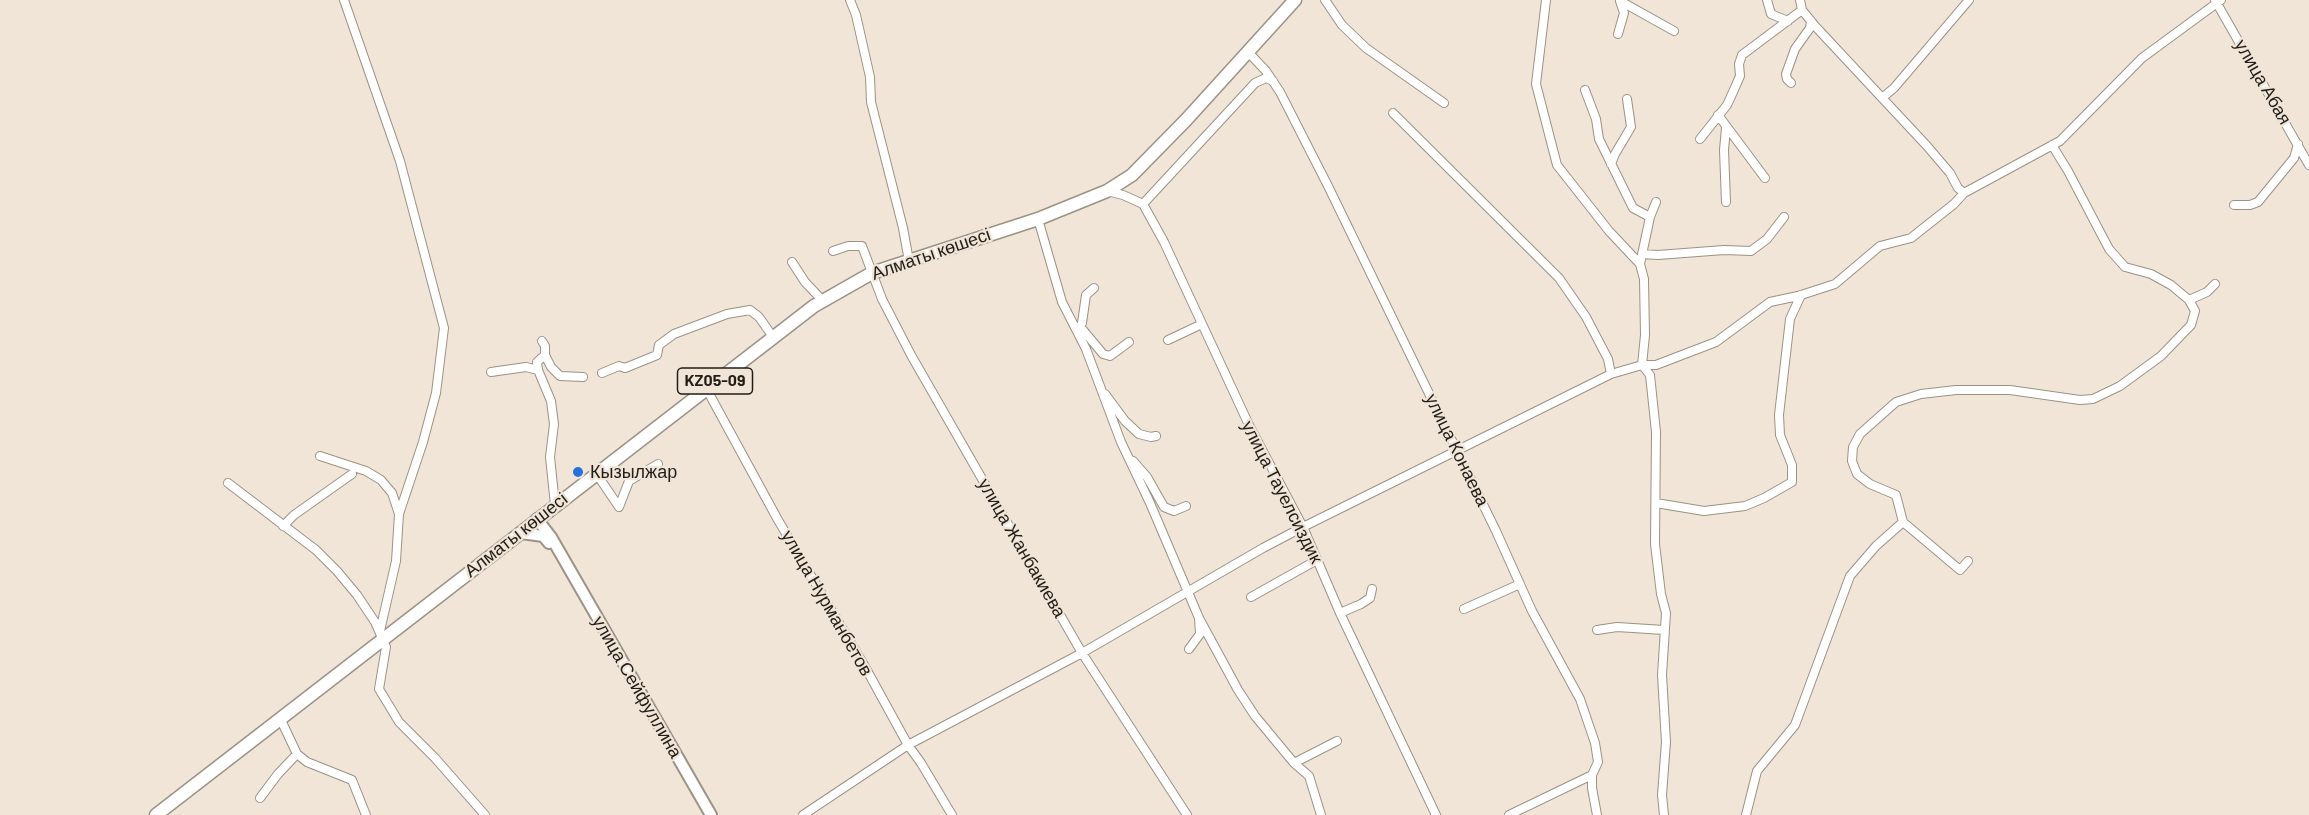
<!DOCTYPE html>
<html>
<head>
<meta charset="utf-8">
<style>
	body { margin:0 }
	canvas { display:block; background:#f0e5d7 }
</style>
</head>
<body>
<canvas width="2309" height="815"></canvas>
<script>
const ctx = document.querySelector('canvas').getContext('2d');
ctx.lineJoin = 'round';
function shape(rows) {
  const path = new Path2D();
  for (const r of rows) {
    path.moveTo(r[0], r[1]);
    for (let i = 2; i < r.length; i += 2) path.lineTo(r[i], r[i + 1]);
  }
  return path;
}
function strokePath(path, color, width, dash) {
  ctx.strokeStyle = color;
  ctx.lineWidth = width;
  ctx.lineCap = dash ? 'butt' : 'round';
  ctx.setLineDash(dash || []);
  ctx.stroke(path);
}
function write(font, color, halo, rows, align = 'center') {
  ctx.font = font + ' Barlow,sans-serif';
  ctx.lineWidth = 4.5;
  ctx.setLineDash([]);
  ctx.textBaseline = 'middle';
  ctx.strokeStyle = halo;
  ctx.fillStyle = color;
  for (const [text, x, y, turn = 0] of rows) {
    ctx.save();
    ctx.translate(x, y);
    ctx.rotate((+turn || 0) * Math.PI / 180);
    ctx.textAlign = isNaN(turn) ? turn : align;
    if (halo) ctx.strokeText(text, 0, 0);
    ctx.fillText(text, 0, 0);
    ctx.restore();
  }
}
const street = shape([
	[344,0,400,161,444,328,436,393,423,442,399,514],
	[850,0,856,15,870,77,871,102,903,228,909,261],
	[1325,0,1342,25,1366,48,1444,103],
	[1546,0,1536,84,1557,165,1609,231,1640,264],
	[1767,0,1771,14,1788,21],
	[1800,0,1802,10,1815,26,1927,146,1950,173,1958,188,1964,193],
	[2215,0,2309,165],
	[1622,2,1674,31],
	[1618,34,1624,13,1620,1],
	[1248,52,1266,71,1280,92,1328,186,1496,531,1532,611,1580,699,1595,743,1598,762,1592,775,1509,815],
	[1791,83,1787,79,1786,74,1795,49,1810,28,1811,21],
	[1585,90,1596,119,1599,139,1633,208,1650,217],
	[1882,98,1894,88,1969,0],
	[1393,113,1559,278,1586,317,1608,359,1611,374],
	[1718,115,1765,178],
	[1700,139,1727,105,1733,92,1740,76,1739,64,1742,55,1802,10],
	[1611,164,1615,154,1631,127,1627,99],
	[1107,191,1123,195,1143,204,1164,242,1249,425,1303,527,1340,613,1436,815],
	[1726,202,1724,150,1726,128],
	[1143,204,1255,83,1266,78,1273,81],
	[2234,205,2250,205,2258,202,2294,158,2298,144],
	[1038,219,1062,302,1086,349,1121,442,1150,503,1199,618,1200,634,1189,649],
	[833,251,848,246,862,246,882,299,911,355,997,505,1082,653,1187,815],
	[1642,254,1658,255,1724,250,1751,251,1767,239,1784,217],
	[792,262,805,282,823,301],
	[1094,288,1086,295,1082,323,1078,330,1083,330,1103,354,1110,356,1129,342],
	[2189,300,2207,292,2215,284],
	[1168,340,1202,324],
	[542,341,545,346,545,355],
	[1642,365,1650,375,1656,432,1655,544,1661,594,1666,613,1662,675,1666,742,1662,795,1664,815],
	[1642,365,1645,335,1644,279,1640,264,1650,217,1656,202],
	[538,370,537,362,545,355,551,367,560,376,583,377],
	[491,372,526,367,538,370,551,401,554,424,550,457,555,505],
	[602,373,619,366,625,368,657,355,659,345,674,334,727,314,750,310,759,317,773,337],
	[706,388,778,520,864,665,908,745,921,763,952,815],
	[1105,394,1125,421,1139,434,1151,437,1156,436],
	[320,456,366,471,381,480,392,493,399,514,396,561,380,631],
	[1133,461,1147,477,1164,507,1174,511,1186,506],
	[596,473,619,507,629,481,658,464],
	[228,483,316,550,337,571,357,595,375,622,386,647,379,689,399,722,435,758,485,815],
	[1656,503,1704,511,1745,506,1764,498,1792,482,1792,465,1780,435,1779,415,1790,319,1801,295],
	[1903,522,1960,570,1968,561],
	[283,526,294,515,352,474],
	[1251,597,1317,560],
	[1464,609,1520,584],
	[1340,613,1361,604,1370,598,1372,589],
	[1200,620,1238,690,1255,716,1294,763,1309,776,1321,815],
	[1597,630,1617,627,1664,630],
	[280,718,297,754,307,762,352,780,366,815],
	[1294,763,1337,741],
	[1592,775,1592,788,1597,815],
	[260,798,278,774,297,754],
	[803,815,908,745,1082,653,1263,548,1303,527,1611,374,1642,365,1656,365,1716,342,1770,302,1798,296,1835,284,1880,246,1911,238,1954,204,1964,193,2060,141,2142,58,2221,0],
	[1746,815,1757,771,1795,725,1850,576,1876,546,1903,522,1896,495,1870,484,1857,474,1852,461,1853,447,1860,434,1896,402,1921,394,1956,390,2010,390,2080,400,2093,399,2120,386,2161,356,2191,325,2195,311,2189,300,2171,285,2151,274,2125,267,2109,249,2068,171,2052,145]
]);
const secondary = shape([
	[537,519,551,537,711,815],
	[521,533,543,536,549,543]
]);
const primary = shape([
	[156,815,814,306,872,273,1038,219,1107,191,1132,175,1186,120,1295,0]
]);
const markers = [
	[578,472,6,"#2871dc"]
];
const shields = [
	[715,381,75]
];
const shieldNames = [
	["KZ05-09",715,381]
];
const streetNames = [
	["улица Абая",2263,82,60],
	["Алматы көшесі",931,254,-19],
	["улица Конаева",1457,450,64],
	["улица Тауелсиздик",1282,492,63],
	["Алматы көшесі",516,535,-38],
	["улица Жанбакиева",1022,548,60],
	["улица Нурманбетов",827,603,60],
	["улица Сейфуллина",637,687,60]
];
const poiNames = [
	["Кызылжар",590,472]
];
strokePath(street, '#9c9285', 10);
strokePath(secondary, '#9c9285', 14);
strokePath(primary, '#9c9285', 15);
strokePath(street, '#fff', 8);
strokePath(secondary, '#fff', 10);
strokePath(primary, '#fff', 12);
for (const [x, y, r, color] of markers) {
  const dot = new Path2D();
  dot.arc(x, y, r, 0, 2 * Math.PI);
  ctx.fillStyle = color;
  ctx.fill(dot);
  strokePath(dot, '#f0e5d7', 2);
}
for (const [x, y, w] of shields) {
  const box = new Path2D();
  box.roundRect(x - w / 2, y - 13, w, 26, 4.5);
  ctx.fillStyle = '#f0e5d7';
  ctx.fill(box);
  strokePath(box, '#211d18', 1.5);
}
write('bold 16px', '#211d18', null, shieldNames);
write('18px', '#211d18', '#f0e5d7', streetNames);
write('18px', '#211d18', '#f0e5d7', poiNames, 'left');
</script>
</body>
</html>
